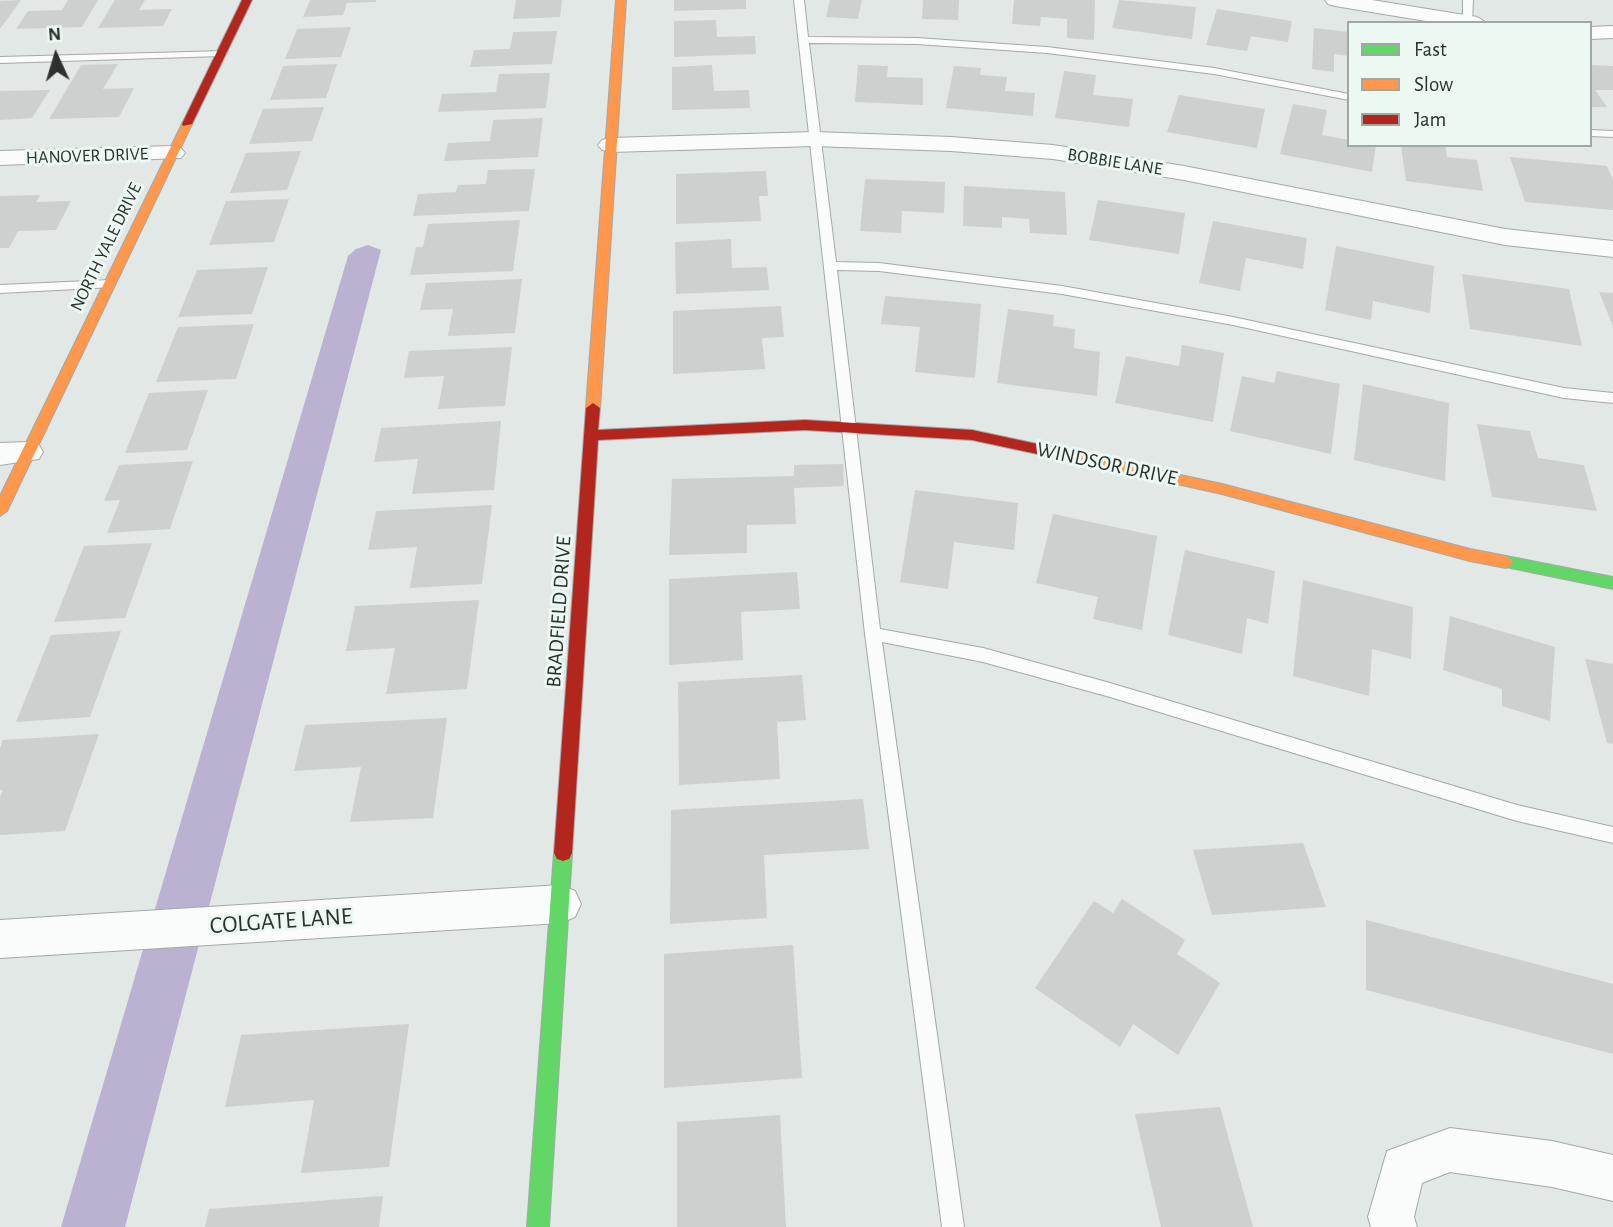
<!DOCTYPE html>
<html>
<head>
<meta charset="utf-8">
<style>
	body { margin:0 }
	#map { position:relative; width:1613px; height:1227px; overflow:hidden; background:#e1e8e5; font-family:"Alegreya Sans",sans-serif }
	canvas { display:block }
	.legend { position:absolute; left:1347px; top:21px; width:245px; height:126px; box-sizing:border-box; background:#ecf8f2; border:2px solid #9fa8a4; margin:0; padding:9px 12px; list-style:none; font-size:21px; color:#2c312e }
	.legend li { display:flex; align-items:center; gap:14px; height:35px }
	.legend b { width:35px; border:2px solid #9fa8a4 }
	.north { position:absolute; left:21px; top:21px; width:70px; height:70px; -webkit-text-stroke:5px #ecf8f2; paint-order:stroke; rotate:356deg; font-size:19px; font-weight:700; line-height:28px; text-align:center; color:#2c312e }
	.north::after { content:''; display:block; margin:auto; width:24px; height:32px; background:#2c312e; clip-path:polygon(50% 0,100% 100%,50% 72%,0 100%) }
</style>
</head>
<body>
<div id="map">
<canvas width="1613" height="1227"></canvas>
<ul class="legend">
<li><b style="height:9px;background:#63d668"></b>Fast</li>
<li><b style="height:9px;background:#ff974d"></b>Slow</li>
<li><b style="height:9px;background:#b3261e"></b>Jam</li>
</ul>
<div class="north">N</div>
</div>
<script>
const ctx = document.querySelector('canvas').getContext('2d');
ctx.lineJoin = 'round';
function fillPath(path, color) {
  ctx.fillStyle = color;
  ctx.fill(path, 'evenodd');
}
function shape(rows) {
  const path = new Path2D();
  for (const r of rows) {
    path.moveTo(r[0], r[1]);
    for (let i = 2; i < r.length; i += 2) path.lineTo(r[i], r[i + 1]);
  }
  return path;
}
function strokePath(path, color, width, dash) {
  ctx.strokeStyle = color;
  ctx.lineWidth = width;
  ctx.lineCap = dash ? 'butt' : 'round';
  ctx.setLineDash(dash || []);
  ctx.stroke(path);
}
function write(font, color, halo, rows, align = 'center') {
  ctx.font = font + ' "Alegreya Sans",sans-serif';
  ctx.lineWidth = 6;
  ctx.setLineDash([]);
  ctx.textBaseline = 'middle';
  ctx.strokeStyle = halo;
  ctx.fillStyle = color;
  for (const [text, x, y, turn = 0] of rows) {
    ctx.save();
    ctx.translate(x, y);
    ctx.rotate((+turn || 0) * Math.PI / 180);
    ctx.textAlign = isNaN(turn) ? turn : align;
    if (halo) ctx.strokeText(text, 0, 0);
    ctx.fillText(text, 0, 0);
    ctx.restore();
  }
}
const water = shape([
	[368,245,381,250,125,1227,61,1227,348,256,356,249]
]);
const building = shape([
	[21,0,0,29,0,1],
	[68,0,98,0,82,27,16,29,28,11,62,10],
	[115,0,145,0,139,10,172,9,163,26,98,28],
	[310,0,376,0,376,2,347,3,343,15,303,17],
	[516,0,562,0,560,17,513,19],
	[674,0,746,0,746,9,674,11],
	[830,0,862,0,858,19,826,17],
	[923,0,959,0,958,20,922,19],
	[1014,0,1095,0,1094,40,1067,38,1067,19,1041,17,1040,26,1012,24],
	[1119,0,1196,7,1192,39,1112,28],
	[1217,9,1292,21,1288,42,1251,36,1247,51,1206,45],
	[716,20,717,37,755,36,756,54,674,57,674,21],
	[351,27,341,57,285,59,297,29],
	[1314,28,1349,32,1349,56,1334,54,1334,72,1312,69],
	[557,31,552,64,470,67,474,50,510,49,513,32],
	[118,64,103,89,134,88,119,117,49,119,81,65],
	[337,64,326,98,270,100,283,66],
	[712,65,714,91,749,90,750,108,672,110,672,67],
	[858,65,888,66,887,77,923,78,923,105,855,102],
	[1590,65,1613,66,1613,90,1595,90,1607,107,1590,107],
	[954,66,981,68,980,75,1007,77,1005,91,1035,93,1033,116,946,108],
	[1064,71,1096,75,1093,95,1133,99,1129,127,1055,118],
	[550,73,546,108,438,112,442,94,496,92,499,74],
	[50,90,32,118,0,120,0,91],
	[1179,95,1265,109,1257,148,1167,132],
	[1293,104,1327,110,1322,135,1349,140,1349,145,1376,145,1372,172,1280,154],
	[324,107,312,141,249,144,263,109],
	[543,118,538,157,444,161,448,143,490,141,493,120],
	[1401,145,1445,145,1447,157,1477,160,1483,191,1406,181],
	[301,151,287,190,230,193,246,153],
	[1510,157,1607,166,1613,180,1613,210,1525,202],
	[535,169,529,211,413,216,418,194,456,192,458,185,486,184,488,170],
	[766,171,768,196,759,196,761,221,676,224,676,174],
	[865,179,945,182,944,213,902,211,901,233,860,231],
	[964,186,1065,192,1067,235,1030,233,1029,219,1002,217,1002,228,963,226],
	[40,195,36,202,71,201,56,230,18,231,9,248,0,248,0,196],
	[289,199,274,242,209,245,226,201],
	[1098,200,1185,213,1179,254,1089,240],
	[520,220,513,271,410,275,416,247,423,247,428,224],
	[1213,221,1307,238,1303,269,1246,258,1240,291,1199,283],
	[731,239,732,268,767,267,769,290,676,294,675,242],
	[1336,246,1434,266,1430,313,1373,301,1371,320,1325,310],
	[268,267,252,314,178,317,197,270],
	[1462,274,1569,289,1582,346,1470,329],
	[522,279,515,333,448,336,453,309,420,310,426,283],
	[1599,292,1613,293,1613,326],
	[885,296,981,304,975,378,915,372,920,327,881,324],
	[781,306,784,337,762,338,765,369,673,374,673,311],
	[1008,309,1054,315,1053,326,1075,329,1074,348,1100,352,1097,396,997,383],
	[254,324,236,379,156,382,178,327],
	[1182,345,1224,353,1213,422,1115,403,1126,356,1179,366],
	[512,347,505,406,438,409,444,376,404,378,409,351],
	[1277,371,1340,384,1331,454,1230,431,1242,376,1274,383],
	[1363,384,1449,403,1445,481,1354,460],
	[208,390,187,450,125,453,149,393],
	[501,421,494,490,412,494,418,459,374,462,381,428],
	[1477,424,1530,431,1538,458,1584,465,1597,511,1492,497],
	[193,461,170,529,107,533,120,500,104,501,119,465],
	[843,464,844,486,794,488,796,524,747,525,747,553,669,555,672,479,794,476,794,465],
	[915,490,1018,503,1014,550,954,542,948,589,900,582],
	[492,505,482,584,410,588,417,547,368,550,376,511],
	[1053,514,1157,536,1142,630,1093,619,1098,597,1036,583],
	[152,543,125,618,54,622,84,546],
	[1185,550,1275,571,1268,624,1247,618,1242,654,1168,635],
	[797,572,800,609,741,612,743,660,669,665,669,579],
	[1303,580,1413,607,1411,659,1372,649,1369,696,1293,676],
	[479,600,467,689,386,694,395,648,346,651,355,606],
	[1450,616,1555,647,1550,721,1502,706,1502,689,1443,670],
	[121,631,90,717,16,722,51,635],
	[1585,659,1613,664,1613,744,1607,743],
	[802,675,806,720,777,722,780,779,679,785,678,682],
	[447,718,433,818,350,822,361,767,294,771,305,725],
	[99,734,65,831,0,835,0,797,3,790,0,790,0,748,3,740],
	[863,799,869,849,764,855,767,918,670,924,671,810],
	[1303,843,1326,907,1212,915,1193,850],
	[1122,899,1185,940,1177,954,1220,983,1178,1055,1133,1024,1120,1047,1035,988,1094,901,1113,913],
	[1366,920,1613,984,1613,1054,1366,990],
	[793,945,802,1078,664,1088,664,954],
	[409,1024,389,1167,301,1173,314,1100,225,1107,241,1035],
	[1220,1107,1253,1227,1161,1227,1135,1114],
	[780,1115,786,1227,677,1227,677,1122],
	[383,1196,379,1227,205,1227,209,1209]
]);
const lane = shape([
	[794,0,804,0,808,37,917,38,1047,47,1214,68,1349,94,1349,100,1214,74,1047,53,917,44,809,43,836,262,879,263,1062,286,1233,317,1564,388,1613,393,1613,403,1564,398,1233,325,1062,294,879,271,837,270,880,629,983,648,1110,683,1517,805,1613,827,1613,843,1517,821,1110,697,983,662,882,642,964,1227,942,1227,865,634,794,0],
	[1463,0,1473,0,1472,23,1463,21,1463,0],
	[226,51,227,53,222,56,0,63,0,57,226,51],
	[1590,130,1613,131,1613,137,1590,136,1590,130],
	[110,280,114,281,114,287,0,293,0,285,110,280]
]);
const street = shape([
	[1325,0,1372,0,1477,17,1487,23,1438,23,1335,6,1328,4,1325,0],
	[1613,26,1613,38,1590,39,1590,27,1613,26],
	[815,132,951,137,1053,145,1184,166,1505,229,1613,241,1613,257,1505,245,1184,180,1053,159,951,151,815,146,610,152,602,150,598,145,602,140,610,138,815,132],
	[173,146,181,148,185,153,181,158,0,165,0,151,173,146],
	[28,442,39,445,43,452,39,459,0,465,0,443,28,442],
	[561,885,575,891,581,904,575,917,561,923,0,958,0,920,561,885],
	[1450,1128,1552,1141,1613,1155,1613,1201,1552,1187,1450,1172,1422,1183,1414,1217,1417,1227,1371,1227,1368,1217,1387,1151,1450,1128]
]);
const fast = shape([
	[1506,556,1613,577,1613,589,1501,566,1498,562,1501,558,1506,556],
	[563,845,569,847,572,853,549,1227,527,1227,554,853,557,847,563,845]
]);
const slow = shape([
	[616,0,626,0,600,408,593,413,586,408,616,0],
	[183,122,192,124,7,511,0,516,0,496,183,122],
	[1042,445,1222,484,1470,549,1506,556,1514,562,1506,568,1470,561,1222,494,1037,453,1035,450,1037,447,1042,445]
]);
const jam = shape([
	[242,0,252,0,192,124,183,126,182,124,242,0],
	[593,403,600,408,598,430,805,420,972,430,1042,445,1049,450,1042,455,972,440,805,430,598,440,572,853,569,859,563,861,557,859,554,853,586,408,593,403]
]);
const farStreetnames = [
	["HANOVER DRIVE",87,156,-2],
	["BOBBIE LANE",1115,162,9],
	["NORTH YALE DRIVE",106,247,-64]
];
const streetNames = [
	["WINDSOR DRIVE",1107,464,12],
	["BRADFIELD DRIVE",559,612,-86]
];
const nearStreetnames = [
	["COLGATE LANE",281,921,-4]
];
fillPath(water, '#bbb1d1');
fillPath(building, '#ccd1cf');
strokePath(lane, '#a4a9a7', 2);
strokePath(street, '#a4a9a7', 2);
strokePath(fast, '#a4a9a7', 2);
strokePath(slow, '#a4a9a7', 2);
strokePath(jam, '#a4a9a7', 2);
fillPath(lane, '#fafcfb');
fillPath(street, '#fafcfb');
fillPath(fast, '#63d668');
fillPath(slow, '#ff974d');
fillPath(jam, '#b3261e');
write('18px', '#2c312e', '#ecf8f2', farStreetnames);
write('21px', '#2c312e', '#ecf8f2', streetNames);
write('24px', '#2c312e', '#ecf8f2', nearStreetnames);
</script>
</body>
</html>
